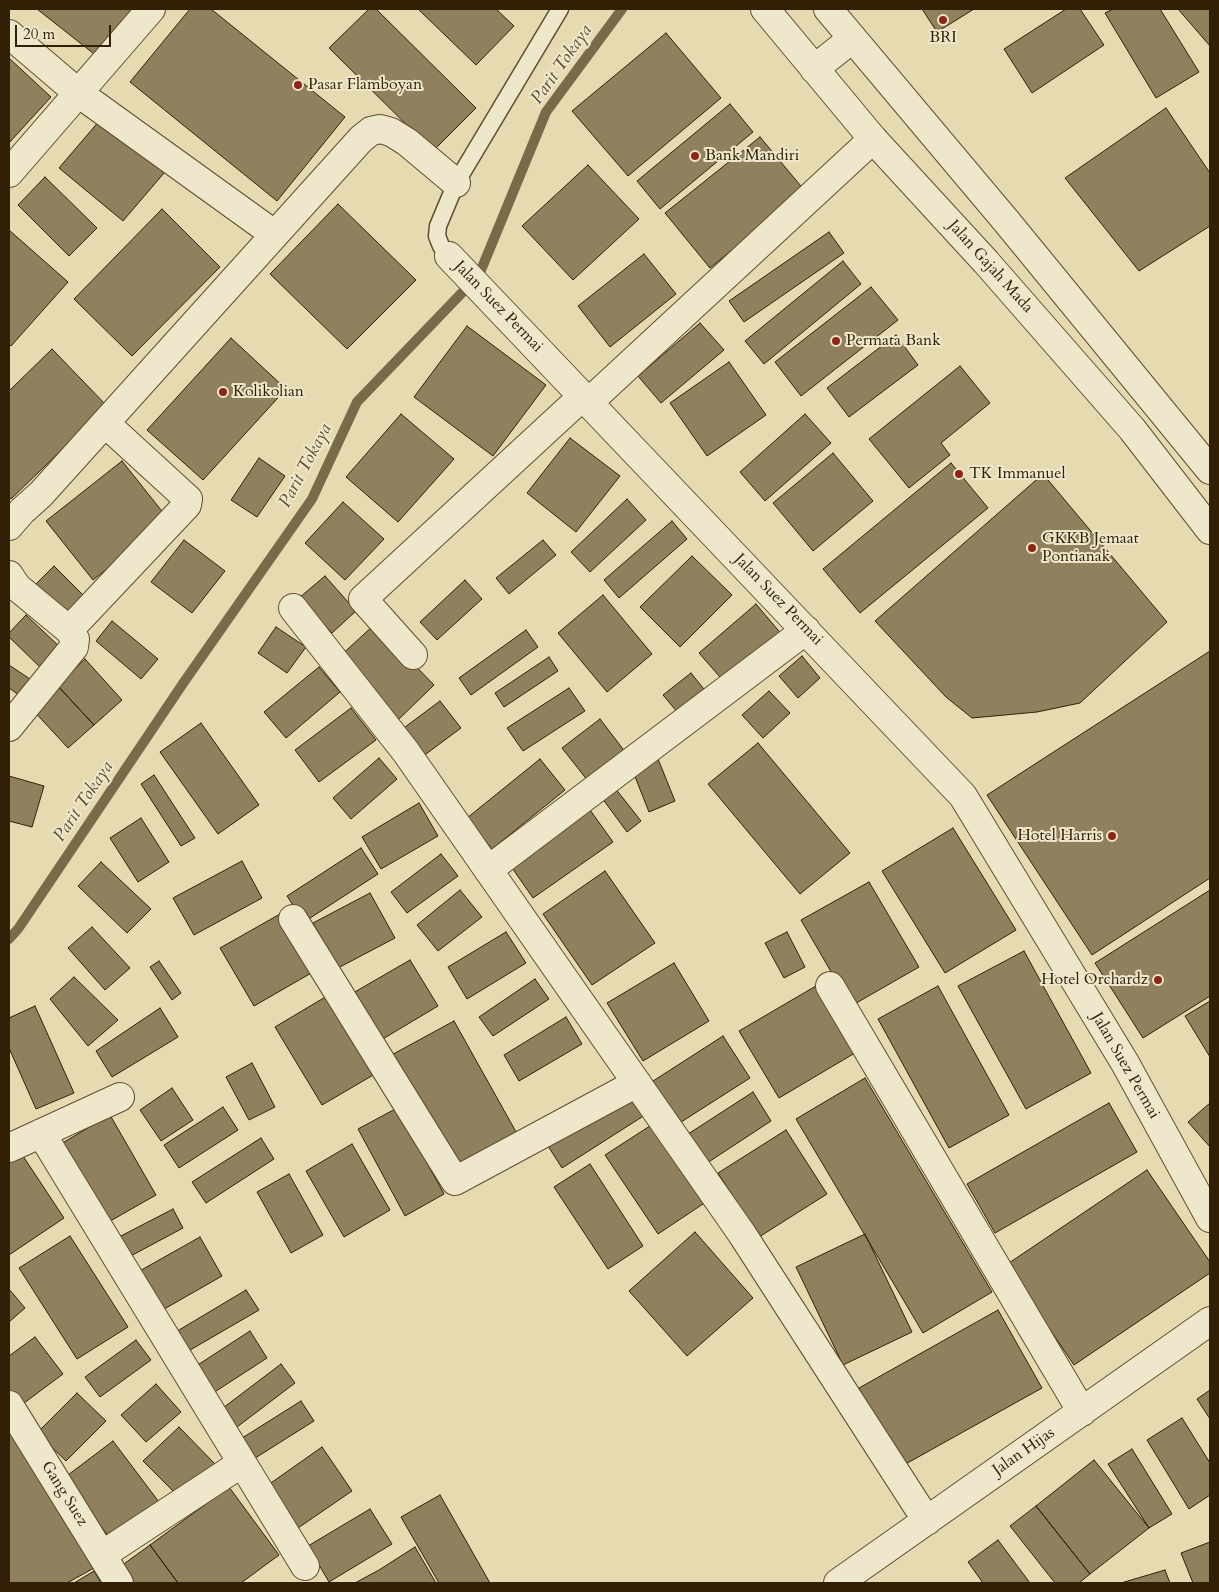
<!DOCTYPE html>
<html>
<head>
<meta charset="utf-8">
<style>
	body { margin:0 }
	#map { position:relative; width:1219px; height:1592px; overflow:hidden; background:#e6dab0; font-family:Cardo,serif }
	canvas { display:block }
	.frame { position:absolute; inset:0; border:10px solid #322006; pointer-events:none }
	.scale { position:absolute; left:15px; top:25px; width:96px; height:22px; box-sizing:border-box; border:2px solid #322006; border-top:0; padding-left:6px; font-size:15px; line-height:18px; white-space:nowrap; color:#322006; -webkit-text-stroke:4px #efe7cc; paint-order:stroke }
</style>
</head>
<body>
<div id="map">
<canvas width="1219" height="1592"></canvas>
<div class="frame"></div>
<div class="scale">20 m</div>
</div>
<script>
const ctx = document.querySelector('canvas').getContext('2d');
ctx.lineJoin = 'round';
function shape(rows) {
  const path = new Path2D();
  for (const r of rows) {
    path.moveTo(r[0], r[1]);
    for (let i = 2; i < r.length; i += 2) path.lineTo(r[i], r[i + 1]);
  }
  return path;
}
function strokePath(path, color, width, dash) {
  ctx.strokeStyle = color;
  ctx.lineWidth = width;
  ctx.lineCap = dash ? 'butt' : 'round';
  ctx.setLineDash(dash || []);
  ctx.stroke(path);
}
function fillPath(path, color) {
  ctx.fillStyle = color;
  ctx.fill(path, 'evenodd');
}
function write(font, color, halo, rows, align = 'center') {
  ctx.font = font + ' Cardo,serif';
  ctx.lineWidth = 4;
  ctx.setLineDash([]);
  ctx.textBaseline = 'middle';
  ctx.strokeStyle = halo;
  ctx.fillStyle = color;
  for (const [text, x, y, turn = 0] of rows) {
    ctx.save();
    ctx.translate(x, y);
    ctx.rotate((+turn || 0) * Math.PI / 180);
    ctx.textAlign = isNaN(turn) ? turn : align;
    if (halo) ctx.strokeText(text, 0, 0);
    ctx.fillText(text, 0, 0);
    ctx.restore();
  }
}
const stream = shape([
	[9,939,18,929,184,682,312,499,357,402,479,275,546,112,622,9]
]);
const building = shape([
	[37,9,144,9,103,61,37,9],
	[190,9,211,9,345,117,277,201,130,82,190,9],
	[369,9,376,9,476,108,433,151,329,48,369,9],
	[418,9,496,9,514,26,476,65,418,9],
	[922,9,974,9,937,32,922,9],
	[1066,9,1080,9,1104,45,1032,93,1004,49,1066,9],
	[1113,9,1160,9,1199,72,1156,98,1105,13,1113,9],
	[1178,9,1210,9,1210,46,1178,9],
	[666,33,721,98,628,176,572,111,666,33],
	[9,58,51,97,9,143,9,58],
	[730,104,753,132,660,209,637,181,730,104],
	[1166,108,1210,173,1210,226,1139,271,1065,178,1166,108],
	[106,113,170,166,123,221,59,168,106,113],
	[760,137,805,191,710,268,665,213,760,137],
	[588,165,639,219,573,280,522,226,588,165],
	[45,177,97,228,69,256,18,205,45,177],
	[338,204,416,280,347,349,270,274,338,204],
	[162,209,220,267,132,356,74,299,162,209],
	[9,230,68,282,11,346,9,344,9,230],
	[829,232,844,253,744,322,729,301,829,232],
	[644,254,676,294,610,347,578,306,644,254],
	[843,261,861,284,764,364,745,341,843,261],
	[871,287,898,320,801,396,775,362,871,287],
	[700,323,724,350,661,403,638,376,700,323],
	[467,326,546,385,493,456,414,397,467,326],
	[896,335,918,365,849,417,827,388,896,335],
	[231,338,286,389,203,480,147,430,231,338],
	[52,349,107,406,11,499,9,497,9,391,52,349],
	[729,362,766,415,707,456,670,403,729,362],
	[960,366,990,403,941,443,950,455,909,488,869,439,960,366],
	[401,414,454,459,398,522,346,477,401,414],
	[805,414,831,443,765,501,740,472,805,414],
	[570,438,620,476,576,532,527,493,570,438],
	[833,453,873,501,813,551,773,503,833,453],
	[259,458,285,476,257,517,231,500,259,458],
	[122,461,169,520,93,580,46,521,122,461],
	[951,463,988,508,860,613,823,569,951,463],
	[1043,474,1167,622,1080,703,1037,712,972,718,946,697,875,621,1043,474],
	[627,499,646,520,590,572,571,552,627,499],
	[343,502,384,539,345,580,305,543,343,502],
	[672,521,687,539,619,598,604,580,672,521],
	[184,540,225,571,192,613,151,582,184,540],
	[543,540,556,555,509,594,496,578,543,540],
	[692,556,732,595,680,647,640,607,692,556],
	[54,566,85,597,66,616,35,585,54,566],
	[325,576,356,611,332,633,299,598,325,576],
	[465,580,482,599,437,640,420,622,465,580],
	[603,595,652,654,607,692,558,633,603,595],
	[756,604,783,636,727,685,699,653,756,604],
	[26,615,61,648,42,669,9,637,9,633,26,615],
	[112,621,158,659,141,679,96,641,112,621],
	[375,624,434,685,397,721,337,659,375,624],
	[276,627,306,647,287,673,258,653,276,627],
	[526,630,538,647,471,695,459,678,526,630],
	[1210,651,1210,878,1092,955,987,795,1210,651],
	[802,656,820,678,798,698,779,676,802,656],
	[549,657,558,671,504,707,495,693,549,657],
	[85,659,122,700,94,725,57,685,85,659],
	[9,665,30,679,19,695,9,688,9,665],
	[319,667,340,692,286,738,264,712,319,667],
	[691,673,711,698,683,719,663,695,691,673],
	[57,685,94,725,68,748,31,708,57,685],
	[569,688,585,711,523,751,507,728,569,688],
	[769,691,790,713,763,738,742,715,769,691],
	[440,701,461,728,422,757,401,730,440,701],
	[351,708,376,740,319,782,295,750,351,708],
	[600,719,626,753,588,781,562,748,600,719],
	[201,723,259,805,218,834,160,752,201,723],
	[758,743,850,853,800,894,708,784,758,743],
	[379,758,397,779,351,819,333,798,379,758],
	[540,759,565,790,492,849,467,818,540,759],
	[658,759,675,801,649,812,632,769,658,759],
	[154,775,195,838,181,846,141,784,154,775],
	[9,776,44,786,32,827,9,821,9,776],
	[615,788,641,821,627,832,602,798,615,788],
	[419,803,438,836,381,869,362,837,419,803],
	[590,810,613,842,533,898,510,865,590,810],
	[141,818,169,862,138,882,110,838,141,818],
	[953,828,1016,930,945,973,882,871,953,828],
	[361,848,378,874,304,922,287,896,361,848],
	[441,854,458,876,407,913,391,892,441,854],
	[242,861,262,898,194,935,173,898,242,861],
	[101,862,151,909,127,933,78,886,101,862],
	[605,871,655,943,592,985,543,914,605,871],
	[869,882,919,967,851,1006,801,920,869,882],
	[460,890,482,917,438,951,417,925,460,890],
	[1210,890,1210,996,1143,1038,1095,963,1210,890],
	[370,893,395,938,338,968,313,923,370,893],
	[280,914,313,972,254,1006,220,948,280,914],
	[92,927,130,968,105,990,68,948,92,927],
	[506,932,526,963,467,999,448,967,506,932],
	[787,932,805,967,784,978,765,943,787,932],
	[1024,951,1091,1073,1026,1109,958,986,1024,951],
	[410,960,438,1006,381,1040,353,993,410,960],
	[159,961,181,993,172,1000,150,967,159,961],
	[674,963,709,1021,643,1061,607,1003,674,963],
	[74,977,118,1020,88,1046,50,999,74,977],
	[535,979,549,999,493,1036,479,1017,535,979],
	[821,983,860,1050,779,1098,739,1031,821,983],
	[938,986,1009,1115,949,1148,878,1019,938,986],
	[327,996,375,1074,322,1105,275,1027,327,996],
	[1210,1001,1210,1057,1185,1016,1210,1001],
	[35,1006,74,1093,36,1109,9,1048,9,1018,35,1006],
	[160,1008,178,1037,112,1077,96,1051,160,1008],
	[566,1017,582,1044,519,1081,504,1055,566,1017],
	[454,1021,520,1139,453,1176,386,1058,454,1021],
	[723,1036,750,1078,678,1124,650,1083,723,1036],
	[252,1063,275,1107,249,1120,226,1077,252,1063],
	[865,1078,992,1292,923,1333,796,1119,865,1078],
	[172,1088,193,1120,161,1141,140,1110,172,1088],
	[631,1092,645,1115,562,1168,548,1146,631,1092],
	[753,1092,771,1121,704,1165,685,1136,753,1092],
	[1109,1103,1137,1152,995,1233,967,1184,1109,1103],
	[1210,1103,1210,1147,1188,1122,1210,1103],
	[223,1107,238,1130,179,1168,164,1145,223,1107],
	[397,1108,444,1194,405,1216,358,1129,397,1108],
	[110,1115,156,1195,105,1224,59,1145,110,1115],
	[653,1124,706,1202,658,1234,605,1155,653,1124],
	[786,1130,827,1194,759,1237,718,1173,786,1130],
	[261,1138,274,1159,206,1203,192,1182,261,1138],
	[352,1144,390,1210,344,1237,306,1171,352,1144],
	[21,1153,64,1218,9,1255,9,1161,21,1153],
	[590,1164,643,1246,608,1269,554,1187,590,1164],
	[1147,1170,1210,1262,1210,1273,1074,1365,1006,1265,1147,1170],
	[289,1174,323,1235,291,1253,257,1192,289,1174],
	[173,1209,183,1228,127,1258,117,1238,173,1209],
	[695,1232,753,1298,687,1356,629,1291,695,1232],
	[865,1234,912,1332,843,1365,796,1267,865,1234],
	[70,1236,128,1327,77,1359,19,1268,70,1236],
	[200,1237,222,1276,159,1312,136,1273,200,1237],
	[9,1289,25,1308,9,1322,9,1289],
	[246,1290,259,1310,185,1353,174,1333,246,1290],
	[998,1310,1042,1388,902,1466,859,1388,998,1310],
	[250,1331,267,1358,210,1395,193,1368,250,1331],
	[35,1337,63,1374,20,1406,9,1390,9,1356,35,1337],
	[136,1340,151,1360,100,1397,85,1377,136,1340],
	[281,1364,295,1383,233,1430,219,1411,281,1364],
	[156,1384,181,1412,146,1442,121,1415,156,1384],
	[1210,1390,1210,1419,1197,1399,1210,1390],
	[77,1393,106,1421,66,1461,37,1433,77,1393],
	[301,1401,314,1421,252,1460,239,1440,301,1401],
	[1182,1418,1210,1463,1210,1495,1189,1509,1147,1440,1182,1418],
	[9,1427,94,1568,67,1583,9,1583,9,1427],
	[179,1427,215,1464,180,1498,143,1461,179,1427],
	[113,1441,162,1506,113,1542,64,1478,113,1441],
	[322,1447,352,1491,298,1528,268,1485,322,1447],
	[1132,1449,1172,1514,1149,1528,1108,1464,1132,1449],
	[1094,1460,1149,1528,1090,1574,1036,1506,1094,1460],
	[229,1487,279,1555,241,1583,178,1583,150,1545,229,1487],
	[440,1495,490,1583,439,1583,401,1517,440,1495],
	[1036,1506,1090,1574,1079,1583,1055,1583,1010,1526,1036,1506],
	[370,1509,392,1544,329,1582,308,1546,370,1509],
	[998,1540,1030,1583,983,1583,968,1562,998,1540],
	[1210,1542,1210,1583,1193,1583,1181,1553,1210,1542],
	[150,1545,178,1583,134,1583,121,1566,150,1545],
	[415,1547,436,1583,355,1583,379,1570,415,1547],
	[1165,1570,1170,1583,1121,1583,1165,1570],
	[94,1571,101,1583,74,1583,94,1571]
]);
const service = shape([
	[449,256,441,246,437,236,438,226,456,183,560,9]
]);
const minor = shape([
	[9,34,77,92,274,234],
	[9,173,151,9],
	[449,256,963,796,1125,1063,1210,1218],
	[589,402,873,139],
	[9,526,22,511,41,494,361,139,371,131,380,129,391,132,407,142,456,183],
	[9,575,17,587,69,630,75,639,74,647,9,727],
	[293,608,406,752,742,1234,927,1521],
	[69,630,187,505,188,499,105,423],
	[413,655,363,599,583,396],
	[488,870,806,630],
	[293,919,455,1181,637,1083],
	[830,986,1082,1412],
	[41,1133,305,1566],
	[9,1148,120,1097],
	[9,1405,119,1583],
	[102,1555,242,1463],
	[838,1583,1210,1321]
]);
const tertiary = shape([
	[765,9,873,139,986,262,1132,429,1210,530],
	[828,9,1007,222,1210,470],
	[814,69,852,39]
]);
const markers = [
	[943,20,5,"#8f2418"],
	[298,85,5,"#8f2418"],
	[695,156,5,"#8f2418"],
	[836,341,5,"#8f2418"],
	[223,392,5,"#8f2418"],
	[959,474,5,"#8f2418"],
	[1032,548,5,"#8f2418"],
	[1112,836,5,"#8f2418"],
	[1158,980,5,"#8f2418"]
];
const poiNames = [
	["BRI",943,38,"center"],
	["Pasar Flamboyan",308,85],
	["Bank Mandiri",705,156],
	["Permata Bank",846,341],
	["Kolikolian",233,392],
	["TK Immanuel",969,474],
	["GKKB Jemaat",1042,539],
	["Pontianak",1042,557],
	["Hotel Harris",1102,836,"right"],
	["Hotel Orchardz",1148,980,"right"]
];
const streetNames = [
	["Jalan Gajah Mada",990,267,48],
	["Jalan Suez Permai",498,307,46],
	["Jalan Suez Permai",778,600,46],
	["Jalan Suez Permai",1125,1066,60],
	["Jalan Hijas",1024,1452,-35],
	["Gang Suez",64,1494,58]
];
const waterNames = [
	["Parit Tokaya",562,65,-55],
	["Parit Tokaya",306,466,-62],
	["Parit Tokaya",84,802,-56]
];
strokePath(stream, '#796a49', 10);
fillPath(building, '#90815e');
strokePath(building, '#322006', 1);
strokePath(service, '#5f4e30', 19);
strokePath(minor, '#5f4e30', 30);
strokePath(tertiary, '#5f4e30', 30);
strokePath(service, '#efe7cc', 16);
strokePath(minor, '#efe7cc', 28);
strokePath(tertiary, '#efe7cc', 28);
for (const [x, y, r, color] of markers) {
  const dot = new Path2D();
  dot.arc(x, y, r, 0, 2 * Math.PI);
  ctx.fillStyle = color;
  ctx.fill(dot);
  strokePath(dot, '#efe7cc', 2);
}
write('16px', '#322006', '#efe7cc', poiNames, 'left');
write('16px', '#322006', '#efe7cc', streetNames);
write('italic 18px', '#5c4b2d', '#efe7cc', waterNames);
</script>
</body>
</html>
